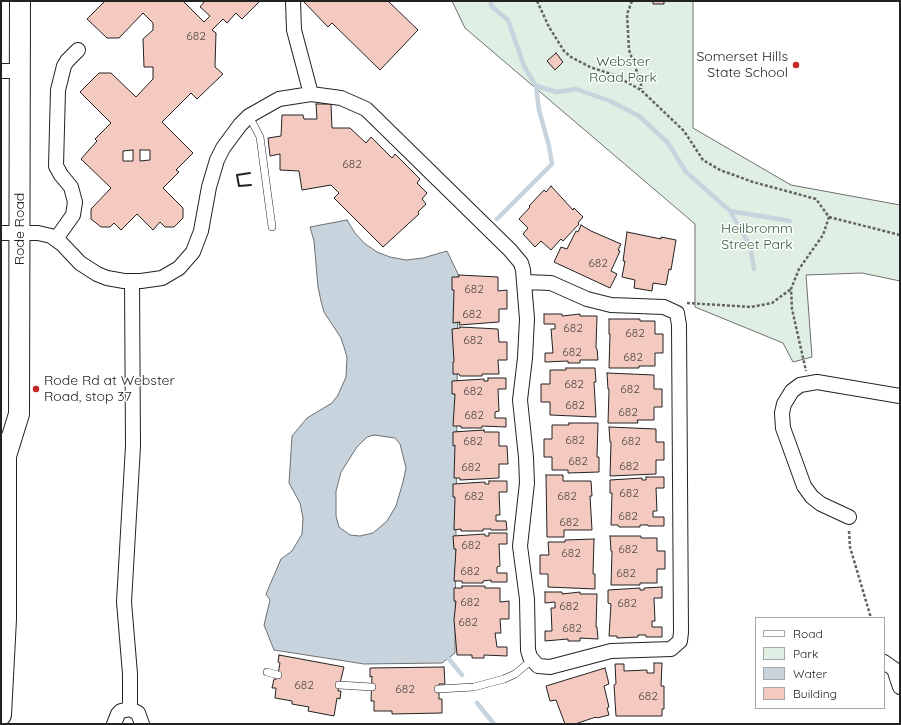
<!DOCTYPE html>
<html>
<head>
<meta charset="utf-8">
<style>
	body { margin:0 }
	#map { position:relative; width:901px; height:725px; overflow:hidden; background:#fff; font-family:Quicksand,sans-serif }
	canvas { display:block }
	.frame { position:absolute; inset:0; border:2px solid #222; pointer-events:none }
	.legend { position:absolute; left:755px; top:617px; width:130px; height:92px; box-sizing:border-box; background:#fff; border:1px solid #a7a7a7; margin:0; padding:5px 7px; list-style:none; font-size:12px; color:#222 }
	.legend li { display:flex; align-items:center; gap:8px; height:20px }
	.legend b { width:20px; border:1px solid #a7a7a7 }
</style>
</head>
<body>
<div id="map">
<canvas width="901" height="725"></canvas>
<div class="frame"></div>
<ul class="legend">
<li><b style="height:5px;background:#fff"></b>Road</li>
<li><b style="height:11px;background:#e0efe3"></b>Park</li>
<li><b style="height:11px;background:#c7d3dd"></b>Water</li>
<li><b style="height:11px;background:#f3c9c0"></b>Building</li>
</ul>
</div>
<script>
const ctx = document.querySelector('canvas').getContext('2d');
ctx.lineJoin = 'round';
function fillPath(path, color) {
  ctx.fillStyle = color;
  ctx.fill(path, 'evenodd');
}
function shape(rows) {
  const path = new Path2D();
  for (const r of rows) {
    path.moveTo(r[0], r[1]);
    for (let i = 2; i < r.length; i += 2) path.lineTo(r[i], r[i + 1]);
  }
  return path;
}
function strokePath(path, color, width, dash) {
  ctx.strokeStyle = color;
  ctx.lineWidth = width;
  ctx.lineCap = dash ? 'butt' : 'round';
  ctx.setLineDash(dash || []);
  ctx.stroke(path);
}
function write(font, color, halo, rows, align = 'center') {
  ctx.font = font + ' Quicksand,sans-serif';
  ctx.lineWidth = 3;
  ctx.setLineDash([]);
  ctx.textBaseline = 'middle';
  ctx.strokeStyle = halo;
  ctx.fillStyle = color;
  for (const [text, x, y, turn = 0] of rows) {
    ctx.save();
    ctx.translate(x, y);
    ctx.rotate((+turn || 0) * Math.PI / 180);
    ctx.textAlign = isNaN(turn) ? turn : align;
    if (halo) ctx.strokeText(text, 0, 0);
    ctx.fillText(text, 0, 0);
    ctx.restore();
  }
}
const green = shape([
	[452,1,693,1,693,128,791,185,900,205,900,281,862,273,806,275,812,357,793,362,783,343,695,307,695,224,465,28,452,1]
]);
const water = shape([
	[347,220,355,233,364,243,377,252,390,257,406,260,423,258,447,251,458,274,455,653,442,663,364,664,274,650,264,625,270,600,266,594,281,559,292,551,302,534,303,518,300,503,289,483,292,436,307,418,332,403,338,395,346,377,347,357,344,347,341,338,324,312,321,301,318,287,314,241,310,227,347,220],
	[374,435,395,438,400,444,406,468,403,482,396,506,387,521,373,533,360,536,350,535,339,527,336,516,336,491,341,472,357,447,367,437,374,435]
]);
const stream = shape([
	[490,1,492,7,508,20,524,66,536,86,557,92,576,89,610,101,639,116,668,143,686,172,730,211,750,246,754,269],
	[730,211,790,221],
	[497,219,552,164,549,146,539,110,536,86],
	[449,659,462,675],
	[477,703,494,724]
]);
const building = shape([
	[105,1,183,1,204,22,210,16,200,7,205,1,260,1,242,19,236,13,227,23,223,19,212,30,216,33,215,67,223,74,197,99,191,93,162,122,193,153,176,170,179,172,163,188,183,208,183,218,174,227,165,227,160,222,153,230,137,214,121,230,114,223,110,227,101,227,91,219,91,209,111,188,81,159,97,141,95,139,111,123,80,92,99,73,111,73,136,97,153,79,153,67,144,67,143,39,153,30,153,23,143,13,119,38,107,38,87,19,105,1],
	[133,150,133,161,123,161,123,151,133,150],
	[140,150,150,150,150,160,140,161,140,150],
	[303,1,388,1,418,30,380,70,332,23,328,27,303,1],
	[653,1,664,1,664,4,653,4,653,1],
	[556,53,563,62,555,70,547,61,556,53],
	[316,104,331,104,332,128,350,128,366,143,371,137,392,158,395,154,420,179,417,183,427,193,422,199,426,204,418,212,419,214,383,247,334,198,339,193,331,185,302,190,299,171,280,170,280,154,270,156,268,138,281,136,282,115,303,115,304,119,317,119,316,104],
	[551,186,573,210,574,208,583,217,578,223,579,224,563,241,561,239,551,250,541,241,535,247,523,234,528,228,519,219,530,207,529,206,544,190,546,192,551,186],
	[581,225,591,231,621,244,618,250,620,251,611,271,617,274,610,288,554,262,561,247,567,249,576,231,578,232,581,225],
	[627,232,661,239,661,237,676,240,671,270,669,269,666,285,653,283,652,291,634,288,635,280,622,277,625,261,623,261,627,232],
	[459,275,498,277,498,291,507,290,507,309,499,309,499,322,459,325,460,322,453,323,454,290,452,290,452,277,459,277,459,275],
	[544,314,562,314,562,316,580,314,580,316,597,316,596,348,597,349,598,360,580,360,580,363,568,363,568,361,545,362,545,353,553,353,551,329,555,329,555,324,544,324,544,314],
	[609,319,640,319,640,321,655,321,655,334,663,334,663,353,655,353,655,366,639,366,639,368,609,368,610,334,609,334,609,319],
	[460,327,498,329,499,342,507,342,507,360,498,360,499,374,482,374,482,376,460,376,459,374,453,374,453,362,454,362,452,329,460,328,460,327],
	[566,368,595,368,596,382,594,382,596,417,550,415,550,402,541,402,541,384,550,384,550,370,566,370,566,368],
	[607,373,654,375,654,389,662,389,662,407,654,407,654,420,637,420,638,423,608,423,609,389,608,389,607,373],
	[488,378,506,378,506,389,498,389,499,411,495,412,495,418,506,418,506,427,482,426,482,428,461,428,461,426,453,426,455,394,452,394,452,381,484,379,484,381,488,381,488,378],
	[569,423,598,423,597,457,599,457,599,472,568,473,568,470,552,470,552,457,544,457,544,439,552,439,552,425,569,425,569,423],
	[609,427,656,429,656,442,664,442,664,460,656,460,656,474,610,476,611,442,610,442,609,427],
	[484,430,484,432,499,432,499,446,507,446,508,464,499,464,499,478,460,480,460,478,454,478,455,445,453,446,453,432,484,430],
	[546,475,563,475,563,481,591,481,592,496,590,496,592,530,564,530,564,537,547,537,546,475],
	[646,477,664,477,664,488,656,488,657,511,653,511,653,517,664,517,664,526,648,526,648,525,640,525,640,527,619,527,618,525,611,525,612,493,610,493,610,480,642,478,642,480,646,480,646,477],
	[489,481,507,481,507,492,499,492,500,515,496,515,496,521,506,521,507,530,491,530,491,529,483,529,483,531,461,531,461,529,454,530,455,497,453,497,453,484,485,482,485,484,489,484,489,481],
	[489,533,507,533,507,544,499,544,500,566,497,567,497,573,507,573,507,582,491,582,491,580,483,581,483,583,462,583,462,581,454,581,456,549,454,549,453,536,485,534,485,536,489,536,489,533],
	[610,536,641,536,641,538,657,538,657,551,665,551,665,569,657,569,657,583,640,583,640,585,611,585,612,551,611,551,610,536],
	[594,539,593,574,595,574,595,589,548,587,548,574,540,574,540,555,549,555,548,542,565,542,565,540,594,539],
	[462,586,485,586,485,588,500,588,500,602,509,601,509,619,500,619,501,633,495,633,497,647,507,647,507,656,484,655,484,658,472,658,472,655,457,655,454,620,456,601,454,601,454,588,462,588,462,586],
	[662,587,662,598,654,598,655,621,652,621,652,627,662,627,662,637,646,637,646,635,638,635,638,637,617,638,617,636,609,636,611,604,608,603,608,590,640,588,640,590,644,590,644,588,662,587],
	[545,592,562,592,562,594,580,592,580,594,597,594,596,627,597,627,598,639,580,638,580,641,568,641,568,639,545,641,545,631,552,631,551,608,555,608,555,602,545,603,545,592],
	[279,655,344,667,338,691,341,691,340,699,337,698,334,716,308,711,309,707,292,704,292,701,275,698,276,688,272,688,274,679,277,679,280,663,278,662,279,655],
	[654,663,662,663,661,686,664,686,664,709,662,709,662,716,616,716,614,685,616,684,615,664,624,664,624,671,647,670,647,673,654,673,654,663],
	[444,667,445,684,439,684,439,699,442,699,442,713,392,714,392,711,374,711,374,701,371,701,372,676,370,677,370,668,444,667],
	[605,668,609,684,604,686,609,707,607,708,609,715,597,718,596,717,575,724,565,724,556,700,550,701,546,686,605,668]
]);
const path = shape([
	[537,1,549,27,564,51,571,57,590,67,614,75,641,90,684,131,703,160,720,170,753,182,816,199,829,217,823,235,799,269,791,289,792,309,806,371],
	[632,1,627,14,629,50,641,83,641,89],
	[829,217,900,235],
	[687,303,751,307,772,303,791,289],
	[849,531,850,547,871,618]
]);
const service = shape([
	[249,116,260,137,272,227],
	[267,672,278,675],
	[339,685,372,687],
	[438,689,474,687,504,679,515,674,532,660]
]);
const minor = shape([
	[293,1,294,30,311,94],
	[1,71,20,71],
	[1,233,38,233,51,236,62,244,80,263,97,274,107,278,124,281,141,281,162,278,179,268,193,252,201,231,209,187,217,160,223,148,240,125,249,116,279,99,311,94,341,98,366,109,510,250,521,263,523,270,527,319,525,358,520,400,526,457,527,483,520,546,527,599,528,650,530,657,538,666,550,667,611,651,671,649,680,641,681,632,679,325,677,313,664,307,611,305,587,299,551,283,525,282],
	[56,239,73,215,75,202,71,187,61,175,56,166,58,90,64,66,67,61,78,50],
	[849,517,821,504,812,497,804,486,783,428,782,413,784,404,792,391,800,385,817,382,900,396],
	[884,662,894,669,900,687],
	[130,709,130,674,124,602,133,446,132,281],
	[114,724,118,714,121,711,130,709,138,713,142,724]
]);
const secondary = shape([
	[6,456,19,414,20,1],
	[1,715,6,619,6,456,3,443]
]);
const wall = shape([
	[250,173,237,175,239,186,251,185]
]);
const markers = [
	[796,65,4,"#c62828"],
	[36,389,4,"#c62828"]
];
const numberNames = [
	["682",196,36],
	["682",352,164],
	["682",598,263],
	["682",474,289],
	["682",472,314],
	["682",573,328],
	["682",635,333],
	["682",473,340],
	["682",572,352],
	["682",633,357],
	["682",574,384],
	["682",630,389],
	["682",473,391],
	["682",575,405],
	["682",628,412],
	["682",474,415],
	["682",575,440],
	["682",473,441],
	["682",631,441],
	["682",578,461],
	["682",629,466],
	["682",471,467],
	["682",629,493],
	["682",474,496],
	["682",567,496],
	["682",628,516],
	["682",569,522],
	["682",471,545],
	["682",628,549],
	["682",571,553],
	["682",470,571],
	["682",626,573],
	["682",470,602],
	["682",627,603],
	["682",569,606],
	["682",468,622],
	["682",572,628],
	["682",304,685],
	["682",405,689],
	["682",648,696]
];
const poiNames = [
	["Somerset Hills",788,57],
	["State School",788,73],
	["Rode Rd at Webster",44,381,"left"],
	["Road, stop 37",44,397,"left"]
];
const parkNames = [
	["Webster",623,62],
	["Road Park",623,78],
	["Heilbromm",757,229],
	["Street Park",757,245]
];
const streetNames = [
	["Rode Road",20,229,-90]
];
fillPath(green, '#e0efe3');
strokePath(green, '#6f6f6f', 1);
fillPath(water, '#c7d3dd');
strokePath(water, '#6f6f6f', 1);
strokePath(stream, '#c7d3dd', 4.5);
fillPath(building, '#f3c9c0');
strokePath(building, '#222', 1);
strokePath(service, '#222', 8);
strokePath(minor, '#222', 16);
strokePath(secondary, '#222', 22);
strokePath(path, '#646464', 2.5, [3, 2]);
strokePath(service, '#fff', 7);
strokePath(minor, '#fff', 14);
strokePath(secondary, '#fff', 20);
strokePath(wall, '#222', 2);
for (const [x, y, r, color] of markers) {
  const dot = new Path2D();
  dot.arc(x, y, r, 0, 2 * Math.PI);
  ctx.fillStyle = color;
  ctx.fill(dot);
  strokePath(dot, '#fff', 1.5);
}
write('12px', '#564c4a', null, numberNames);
write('14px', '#222', '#fff', poiNames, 'right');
write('14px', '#2f5e38', '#fff', parkNames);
write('14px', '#222', '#fff', streetNames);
</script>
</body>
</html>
